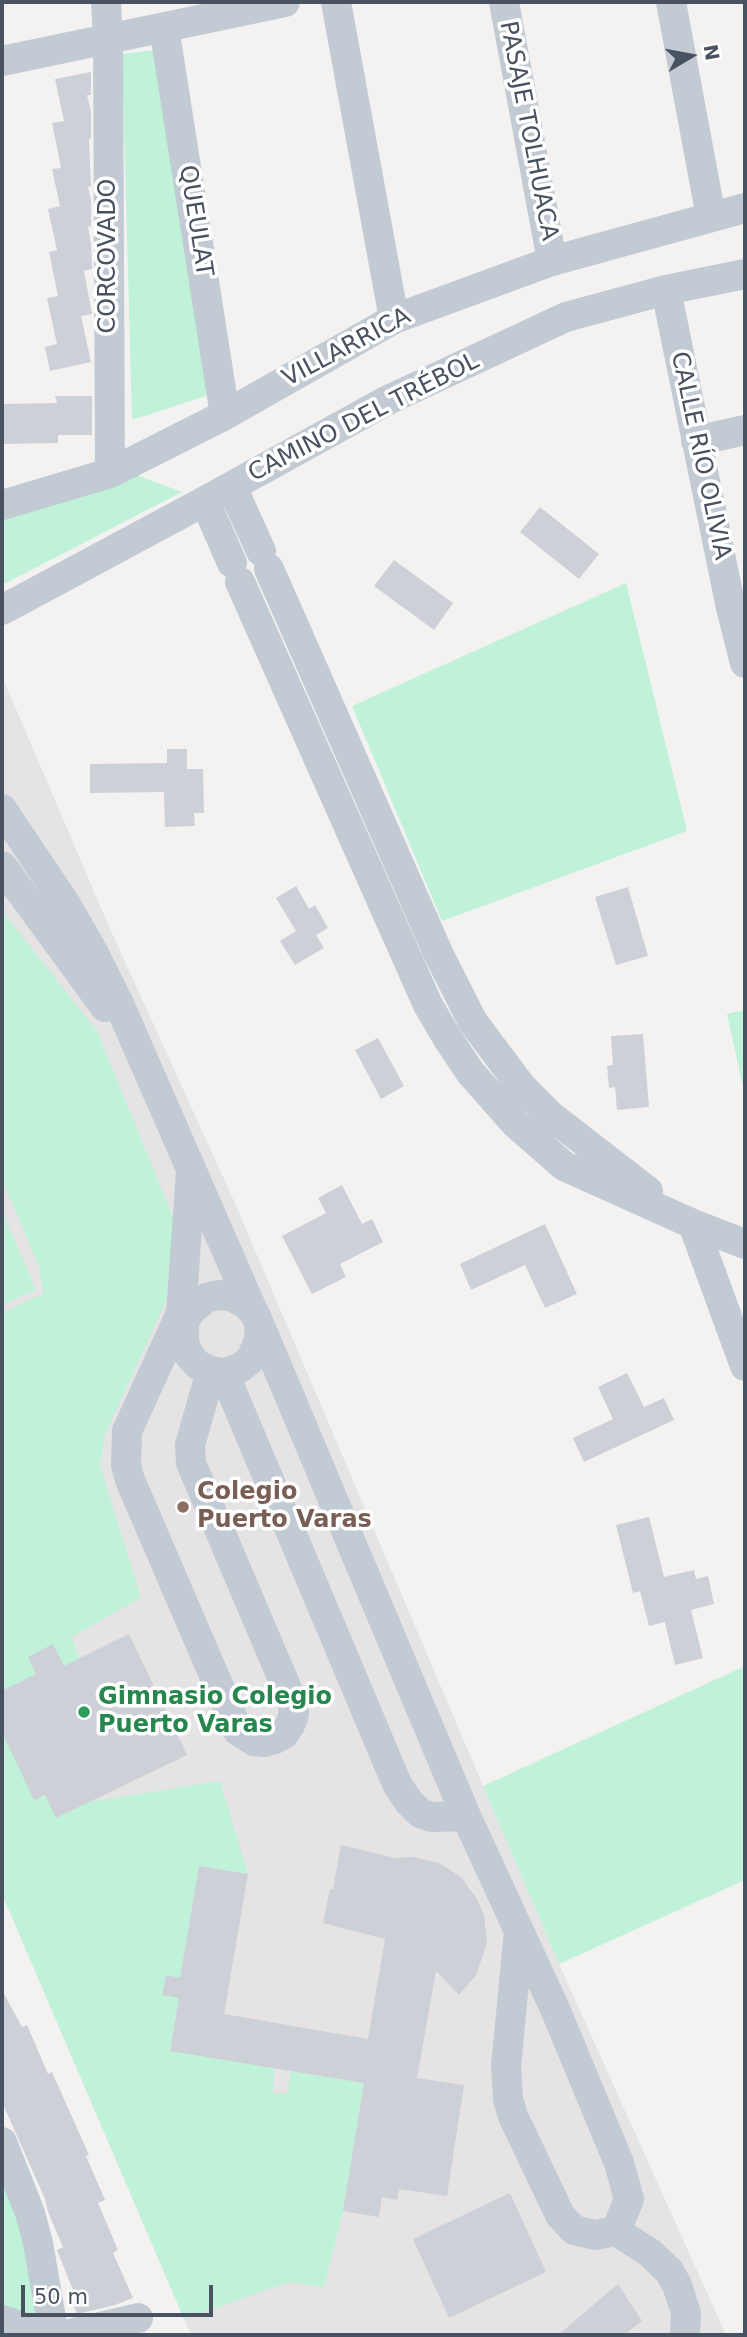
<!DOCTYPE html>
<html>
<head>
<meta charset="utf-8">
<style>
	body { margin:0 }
	#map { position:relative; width:747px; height:2337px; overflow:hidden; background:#f4f2f1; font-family:"DejaVu Sans",sans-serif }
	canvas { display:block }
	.frame { position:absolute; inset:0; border:4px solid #485260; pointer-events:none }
	.north { position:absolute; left:656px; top:21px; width:70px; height:70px; -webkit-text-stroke:5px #fff; paint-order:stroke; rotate:80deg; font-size:19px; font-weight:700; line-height:28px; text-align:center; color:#485260 }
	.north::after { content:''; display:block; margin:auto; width:24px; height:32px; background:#485260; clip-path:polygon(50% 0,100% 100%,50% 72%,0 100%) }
	.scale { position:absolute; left:21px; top:2285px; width:192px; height:32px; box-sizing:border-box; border:4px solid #485260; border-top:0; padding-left:9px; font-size:21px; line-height:24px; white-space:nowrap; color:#485260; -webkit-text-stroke:5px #fff; paint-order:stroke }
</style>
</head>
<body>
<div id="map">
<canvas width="747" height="2337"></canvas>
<div class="frame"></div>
<div class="north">N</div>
<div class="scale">50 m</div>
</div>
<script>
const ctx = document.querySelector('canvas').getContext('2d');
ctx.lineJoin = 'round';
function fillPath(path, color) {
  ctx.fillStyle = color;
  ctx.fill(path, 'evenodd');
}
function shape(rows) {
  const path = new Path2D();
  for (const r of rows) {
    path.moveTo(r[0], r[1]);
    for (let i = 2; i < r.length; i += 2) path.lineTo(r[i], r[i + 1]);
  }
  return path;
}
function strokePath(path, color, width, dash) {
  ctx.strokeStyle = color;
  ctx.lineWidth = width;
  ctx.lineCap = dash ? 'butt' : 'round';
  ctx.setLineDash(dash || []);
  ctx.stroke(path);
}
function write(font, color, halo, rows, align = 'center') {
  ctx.font = font + ' "DejaVu Sans",sans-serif';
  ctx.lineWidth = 7;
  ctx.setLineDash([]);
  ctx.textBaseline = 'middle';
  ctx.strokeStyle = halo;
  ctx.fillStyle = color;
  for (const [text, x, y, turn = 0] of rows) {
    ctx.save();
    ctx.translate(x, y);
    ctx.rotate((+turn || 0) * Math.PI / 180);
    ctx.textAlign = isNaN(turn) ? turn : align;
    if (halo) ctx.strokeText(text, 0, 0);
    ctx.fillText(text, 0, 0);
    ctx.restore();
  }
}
const education = shape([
	[2,676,107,922,234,1201,559,1964,726,2335,191,2335,184,2319,2,1894]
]);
const green = shape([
	[156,50,209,395,132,420,122,54],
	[134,474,182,492,2,585,2,514],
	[626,583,687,831,442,921,352,706],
	[2,911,97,1031,175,1222,166,1301,105,1434,100,1466,141,1597,72,1637,79,1658,64,1666,53,1645,28,1657,36,1674,2,1691,2,1313,43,1294,40,1269,2,1179],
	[745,1010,745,1096,727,1014],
	[2,1211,36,1290,2,1305],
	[745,1666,745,1880,559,1964,483,1786],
	[2,1732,35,1800,45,1795,89,1802,220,1781,248,1874,199,1866,180,1978,166,1976,163,1995,179,1998,170,2050,274,2068,273,2093,288,2094,290,2071,364,2083,343,2211,324,2287,289,2282,184,2319,2,1894],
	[2,2170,14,2191,43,2329,2,2312]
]);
const building = shape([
	[91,72,91,95,87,95,91,111,91,138,89,139,91,186,88,187,91,201,91,226,88,227,91,244,92,269,84,271,92,314,81,316,91,362,50,371,45,347,57,344,47,298,58,296,49,252,57,250,48,209,60,206,52,169,61,168,52,123,64,121,55,79],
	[55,396,92,396,92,435,58,435,58,443,2,444,2,404,57,403],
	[540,507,599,554,579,579,520,532],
	[394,560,453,603,434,630,374,586],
	[167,749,187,749,187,769,203,769,204,813,194,813,195,826,165,827,164,792,90,793,90,764,167,763],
	[296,886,309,909,315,905,328,928,316,935,324,948,295,965,280,941,296,931,276,898],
	[628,887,648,956,616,965,595,897],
	[643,1034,649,1107,617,1110,615,1087,609,1088,607,1066,613,1065,611,1036],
	[378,1038,404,1086,381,1099,355,1050],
	[342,1185,362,1224,372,1219,383,1242,340,1264,346,1277,312,1294,282,1236,326,1213,318,1198],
	[545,1224,577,1294,545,1308,525,1265,471,1290,460,1264],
	[627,1373,644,1407,664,1398,674,1420,584,1462,573,1438,613,1419,598,1387],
	[649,1517,664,1577,694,1570,696,1579,708,1576,714,1604,691,1610,703,1658,675,1665,665,1622,649,1626,640,1591,633,1593,616,1525],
	[129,1634,187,1755,56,1818,45,1795,34,1800,2,1732,2,1691,36,1674,28,1657,53,1644,64,1666],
	[341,1845,395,1858,413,1857,439,1863,461,1877,477,1899,484,1915,487,1943,476,1975,459,1995,436,1971,417,2078,464,2085,447,2196,399,2189,397,2200,382,2197,379,2217,343,2211,364,2083,170,2051,179,1998,162,1995,166,1975,180,1978,199,1866,248,1874,224,2014,368,2039,385,1939,323,1923,330,1889,333,1889],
	[2,1990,22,2027,27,2025,48,2074,52,2072,89,2155,86,2156,105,2200,98,2203,118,2250,113,2253,133,2298,115,2305,77,2314,70,2297,75,2295,57,2250,63,2247,48,2212,45,2199,2,2102],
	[510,2193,546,2272,449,2318,413,2239],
	[618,2284,642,2321,624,2335,558,2335]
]);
const minor = shape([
	[106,2,108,39,110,473],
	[336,2,394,319],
	[504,2,552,261],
	[671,2,711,217],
	[164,27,225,415],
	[2,61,285,2],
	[666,290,731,608,745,663],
	[696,441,745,430],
	[232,487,261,551],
	[205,501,232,563],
	[2,505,110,473,225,415,394,319,552,261,745,208],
	[269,569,439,955,473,1022,521,1086,551,1116,648,1191],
	[240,582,428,1005,448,1039,470,1072,516,1124,564,1166,693,1224,745,1244],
	[2,610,205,501,388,400,566,317,666,290,745,274],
	[2,809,65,903,93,952,119,1004,253,1311],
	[2,866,105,1007],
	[191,1171,181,1313,127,1431,126,1465,130,1480,238,1731,254,1741,264,1742,275,1739,284,1734,290,1725,294,1714,293,1703,191,1463,190,1445,211,1371],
	[693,1224,745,1366],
	[259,1326,260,1338,251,1359,240,1368,224,1373,211,1371,198,1365,189,1355,184,1342,184,1323,190,1311,206,1298,218,1295,231,1296,246,1304,255,1314,466,1816,555,2009,619,2163,629,2199,616,2231],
	[224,1373,397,1784,409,1802,420,1813,432,1817,466,1816],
	[519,1931,506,2066,508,2099,513,2116,560,2215,574,2230,595,2235,616,2231,650,2253,669,2271,677,2285,686,2313,685,2335],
	[2,2142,30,2213,38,2243,54,2335],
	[2,2320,47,2335],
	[65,2335,138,2318]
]);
const markers = [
	[183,1507,7,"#8d6e63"],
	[84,1712,7,"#2e9e5b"]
];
const streetNames = [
	["PASAJE TOLHUACA",528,131,79],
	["QUEULAT",195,221,81],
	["CORCOVADO",109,256,-90],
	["VILLARRICA",347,348,-28],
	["CAMINO DEL TRÉBOL",364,418,-27],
	["CALLE RÍO OLIVIA",700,456,78]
];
const educationNames = [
	["Colegio",197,1493],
	["Puerto Varas",197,1521]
];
const leisureNames = [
	["Gimnasio Colegio",98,1698],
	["Puerto Varas",98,1726]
];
fillPath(education, '#e5e3e3');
fillPath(green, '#bff2d9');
fillPath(building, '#cdd0d7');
strokePath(minor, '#c2cad4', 30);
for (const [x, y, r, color] of markers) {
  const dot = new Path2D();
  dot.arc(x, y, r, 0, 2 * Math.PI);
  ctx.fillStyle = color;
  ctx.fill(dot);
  strokePath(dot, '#fff', 2.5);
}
write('24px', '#485260', '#fff', streetNames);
write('bold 24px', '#785e54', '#fff', educationNames, 'left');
write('bold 24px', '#27864d', '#fff', leisureNames, 'left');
</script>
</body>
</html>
